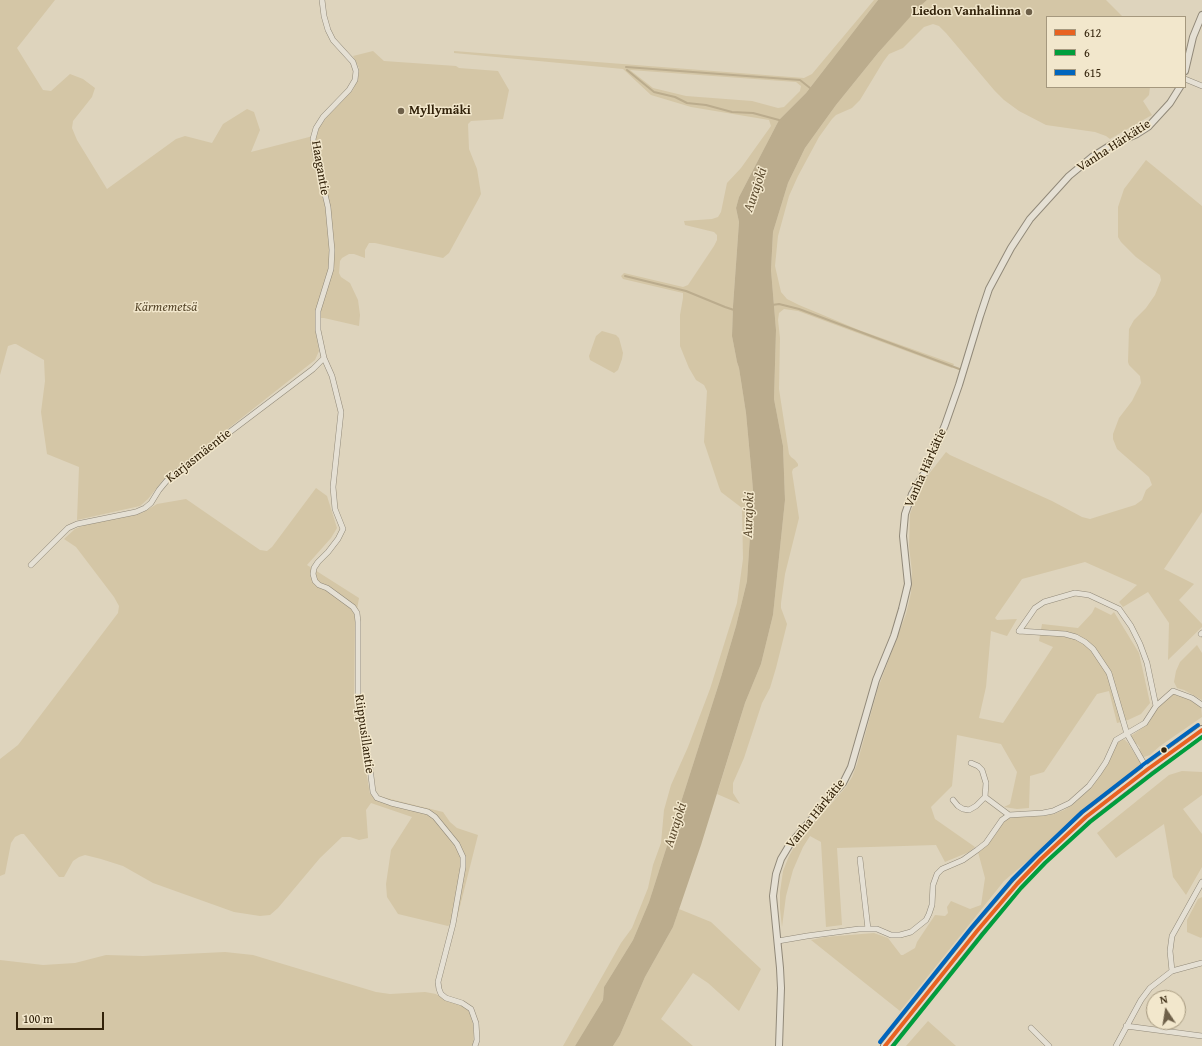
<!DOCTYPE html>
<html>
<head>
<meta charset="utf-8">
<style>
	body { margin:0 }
	#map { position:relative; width:1202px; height:1046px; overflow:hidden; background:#ded4bd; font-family:"Gentium Book Plus",serif }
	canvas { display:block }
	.legend { position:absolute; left:1046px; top:16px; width:140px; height:72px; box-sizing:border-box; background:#f2e7cc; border:1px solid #a5987e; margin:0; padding:5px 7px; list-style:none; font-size:12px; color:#32220a }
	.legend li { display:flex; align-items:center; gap:8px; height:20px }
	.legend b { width:20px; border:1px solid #a5987e }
	.north { position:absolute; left:1146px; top:990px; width:40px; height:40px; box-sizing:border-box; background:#f2e7cc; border:1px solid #a5987e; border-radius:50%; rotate:348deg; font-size:11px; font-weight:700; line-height:16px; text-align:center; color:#32220a }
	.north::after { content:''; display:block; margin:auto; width:14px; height:18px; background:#6e6049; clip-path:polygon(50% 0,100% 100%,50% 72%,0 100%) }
	.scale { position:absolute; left:16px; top:1012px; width:88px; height:18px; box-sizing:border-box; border:2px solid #32220a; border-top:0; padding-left:5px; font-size:12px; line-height:14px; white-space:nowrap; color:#32220a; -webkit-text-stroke:3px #f2e7cc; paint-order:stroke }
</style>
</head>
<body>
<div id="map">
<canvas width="1202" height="1046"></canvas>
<ul class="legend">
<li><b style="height:5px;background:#e86221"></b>612</li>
<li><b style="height:5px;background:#009e3d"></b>6</li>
<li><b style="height:5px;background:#0065bd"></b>615</li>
</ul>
<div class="north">N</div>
<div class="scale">100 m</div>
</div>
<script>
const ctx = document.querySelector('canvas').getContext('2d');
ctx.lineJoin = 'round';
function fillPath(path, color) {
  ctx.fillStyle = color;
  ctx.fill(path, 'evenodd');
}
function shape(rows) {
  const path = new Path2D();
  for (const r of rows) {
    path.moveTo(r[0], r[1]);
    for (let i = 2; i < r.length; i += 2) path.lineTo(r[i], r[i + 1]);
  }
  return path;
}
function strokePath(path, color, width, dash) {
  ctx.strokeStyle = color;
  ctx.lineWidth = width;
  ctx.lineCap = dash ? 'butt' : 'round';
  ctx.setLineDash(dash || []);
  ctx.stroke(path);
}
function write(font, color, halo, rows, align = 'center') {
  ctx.font = font + ' "Gentium Book Plus",serif';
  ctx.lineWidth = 3;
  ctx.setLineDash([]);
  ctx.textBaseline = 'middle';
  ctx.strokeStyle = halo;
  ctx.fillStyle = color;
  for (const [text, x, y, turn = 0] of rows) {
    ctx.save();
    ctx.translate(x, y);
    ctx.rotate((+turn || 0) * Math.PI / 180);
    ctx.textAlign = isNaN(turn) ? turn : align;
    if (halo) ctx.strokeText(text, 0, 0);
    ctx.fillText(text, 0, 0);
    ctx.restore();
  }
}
const green = shape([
	[0,0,55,0,17,48,43,90,51,91,70,74,83,79,95,88,92,97,73,121,72,128,77,140,107,189,176,139,185,136,212,143,223,124,247,109,254,112,260,130,251,152,317,135,319,128,327,117,353,90,358,79,359,68,353,56,373,51,384,61,456,66,459,68,498,71,509,90,503,119,471,121,468,124,469,149,477,169,481,194,478,200,449,253,443,258,375,243,369,243,365,250,365,258,354,254,349,254,342,258,340,261,339,273,341,277,350,283,358,300,360,315,359,326,324,318,315,318,315,329,319,351,315,360,163,480,148,499,140,506,77,520,79,467,47,454,41,412,45,381,44,360,16,344,14,344,8,346,0,375],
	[874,0,878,0,806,93,779,120,739,197,736,208,739,222,733,306,732,336,737,362,739,368,746,413,752,478,753,491,747,581,736,626,721,677,649,902,633,940,604,987,603,1000,575,1046,563,1046,621,943,632,928,648,888,653,865,661,843,664,810,671,785,688,747,710,689,737,603,743,559,742,508,721,492,719,487,704,442,707,391,704,385,696,380,689,368,680,346,680,315,683,298,683,293,623,279,621,276,624,273,683,287,688,285,714,246,717,240,717,235,714,232,685,225,684,221,712,219,718,217,721,212,727,183,741,168,771,126,769,120,691,107,651,95,623,69,454,53,454,51,804,78,812,74],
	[630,70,796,82,801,86,800,91,784,107,778,108,752,101,686,96,653,88],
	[927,0,1106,0,1123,17,1047,17,1047,87,1150,87,1149,95,1143,101,1152,115,1110,139,1106,136,1095,132,1046,125,1019,111,1004,100,994,90,946,33,939,26,933,24,924,27,903,48,889,54,883,62,860,100,852,108,836,115,832,119,819,137,798,176,789,196,778,236,775,266,781,292,787,299,799,305,859,330,954,364,952,368,798,311,784,309,779,313,778,320,780,338,779,389,789,454,791,457,795,460,798,464,798,466,793,469,792,472,799,518,785,574,781,603,781,608,787,624,776,668,770,688,762,703,744,758,733,783,733,793,740,804,717,794,745,703,761,664,773,615,785,500,783,446,774,399,776,330,771,270,773,232,788,183,805,148,836,105,878,53,919,6],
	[1146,160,1202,206,1202,512,1164,569,1194,584,1179,600,1202,624,1202,627,1168,660,1169,623,1148,592,1123,607,1119,602,1137,585,1085,562,1022,579,995,618,997,620,1017,619,1007,636,991,631,986,687,979,718,1003,723,1053,647,1039,641,1042,624,1078,628,1092,613,1095,607,1111,615,1114,612,1139,653,1150,703,1141,714,1128,720,1117,723,1109,691,1097,694,1044,772,1030,776,1029,808,1017,809,1004,807,1010,804,1017,772,1001,744,957,735,952,786,931,807,935,819,975,847,969,852,945,862,936,845,837,848,842,925,826,927,821,842,810,836,803,847,793,870,786,896,782,927,780,909,780,892,783,871,789,856,796,844,846,787,852,777,857,764,878,688,906,614,911,593,912,572,909,546,910,514,916,498,925,479,946,452,950,455,1052,501,1082,517,1090,519,1135,505,1142,500,1146,490,1152,485,1149,477,1117,449,1113,439,1113,434,1119,418,1132,401,1141,383,1140,376,1129,365,1128,362,1129,329,1134,320,1146,308,1155,295,1161,280,1160,275,1136,257,1121,242,1118,237,1118,207,1124,189],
	[602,331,616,335,619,338,623,353,622,359,618,370,614,373,590,360,589,356,596,336],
	[316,488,327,496,337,528,331,538,307,565,359,598,355,621,354,702,370,794,443,812,450,822,457,828,478,835,457,918,448,926,398,914,387,897,386,884,391,850,412,817,371,803,366,810,368,838,359,840,350,837,342,837,320,858,278,908,270,915,260,916,234,912,153,883,123,866,101,859,85,855,79,857,73,861,64,877,59,877,24,834,21,834,15,837,11,843,5,874,0,876,0,759,18,745,118,613,119,606,114,597,76,547,64,539,75,529,85,525,142,513,157,504,186,499,260,550,267,551,272,547],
	[1197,645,1202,653,1202,700,1184,690,1177,688,1174,682,1176,671,1180,662],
	[1173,694,1184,697,1201,706,1202,717,1160,746,1150,755,1144,757,1140,756,1138,750,1140,748,1137,744,1135,744,1132,741,1131,736,1149,723,1157,707],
	[1122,739,1125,740,1128,743,1141,764,1141,768,1063,831,1004,881,900,1011,811,940,825,937,874,933,888,938,901,955,903,955,915,948,917,942,935,915,945,916,948,913,947,907,951,901,970,909,981,905,985,878,978,852,993,838,1002,824,1010,817,1043,816,1054,814,1064,810,1072,805,1091,788,1108,764,1118,742],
	[1182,771,1202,772,1202,795,1183,809,1202,834,1202,867,1186,895,1173,877,1164,824,1116,858,1097,833,1169,775],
	[1202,897,1202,937,1201,938,1187,932,1187,920,1198,899],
	[679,909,711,922,761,969,739,1011,708,983,693,973,661,1019,693,1046,613,1046,620,1035,645,977,673,927],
	[225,952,253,955,376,992,390,994,425,992,436,994,444,999,459,1004,469,1011,473,1024,474,1046,0,1046,0,960,43,965,75,963,106,955,143,956],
	[928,1021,956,1046,906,1046]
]);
const water = shape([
	[878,0,927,0,919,7,878,53,836,105,805,148,788,183,773,232,771,270,776,330,774,399,783,446,785,500,773,615,761,664,745,703,701,845,673,927,645,977,620,1035,613,1046,575,1046,603,1000,604,987,633,940,649,902,721,677,736,626,747,581,753,491,752,478,746,413,739,368,737,362,732,336,733,306,739,222,736,208,739,197,779,120,806,93]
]);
const stream = shape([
	[626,67,800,80,810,88],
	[627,70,654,92,675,97,687,103,706,105,732,112,753,113,779,120],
	[625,276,686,291,725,307,734,310],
	[772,305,779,304,799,309,962,370]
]);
const minor = shape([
	[322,0,324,16,328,30,333,40,353,62,356,71,355,80,349,90,323,117,316,128,313,139,315,152,328,207,332,250,331,269,318,311,318,330,324,358,332,376,341,412,333,487,335,509,343,529,338,539,328,552,318,562,314,568,313,574,315,581,319,585,327,588,353,607,357,613,358,622,358,702,370,768,373,792,377,798,391,803,428,812,435,817,457,844,463,857,463,867,453,924,438,982,439,989,441,994,446,998,462,1003,471,1009,476,1023,477,1040,475,1046],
	[1185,79,1202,86],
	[31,565,68,528,77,524,136,512,145,508,151,503,159,490,169,478,313,369,324,358],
	[1019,631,1035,608,1044,602,1075,593,1089,595,1119,609,1131,626,1140,644,1147,663,1156,706],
	[1019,631,1065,634,1076,637,1085,642,1093,649,1109,673,1127,734,1147,769],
	[1201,634,1202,633],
	[985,797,1009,815],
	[953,800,958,806,963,809,969,810,976,806,985,797,986,783,982,770,978,766,971,763],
	[860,859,868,929],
	[778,941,807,936,859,929,877,929,891,935,900,935,911,932,926,920,929,914,932,905,933,885,937,874,942,869,963,860,977,850,986,843,1002,820,1009,815,1043,813,1053,811,1070,803,1089,786,1098,774,1106,762,1116,740,1145,723,1156,706,1173,691,1192,698,1202,705],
	[1172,971,1202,963],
	[1126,1026,1202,1036],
	[1031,1028,1049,1046],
	[1116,1046,1141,1000,1150,988,1172,971,1170,951,1172,936,1202,882]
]);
const tertiary = shape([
	[1185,71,1193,37,1202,15],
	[779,1046,781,988,780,968,773,896,776,874,781,859,790,844,843,783,851,767,876,680,894,636,902,609,908,584,903,536,905,514,912,494,926,470,945,425,959,385,980,316,989,289,1011,248,1030,219,1069,176,1092,157,1111,145,1137,134,1148,127,1170,103,1180,87]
]);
const trunk = shape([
	[885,1046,977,931,1017,884,1041,859,1086,817,1148,769,1202,730]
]);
const bus1 = shape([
	[885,1046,977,931,1017,884,1041,859,1086,817,1148,769,1202,730]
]);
const bus2 = shape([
	[893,1046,982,935,1021,888,1045,863,1090,822,1152,774,1202,737]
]);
const bus3 = shape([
	[880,1042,972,927,1012,880,1037,855,1082,812,1144,764,1198,725]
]);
const markers = [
	[1029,12,4,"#6e6049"],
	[401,111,4,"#6e6049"],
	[1164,750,3.5,"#32220a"]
];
const poiNames = [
	["Liedon Vanhalinna",1021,12],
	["Myllymäki",409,111,"left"]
];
const streetNames = [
	["Vanha Härkätie",1114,146,-33],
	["Haagantie",320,168,80],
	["Karjasmäentie",199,456,-38],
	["Vanha Härkätie",926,468,-66],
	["Riippusillantie",364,734,82],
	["Vanha Härkätie",816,814,-51]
];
const parkNames = [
	["Kärmemetsä",166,308]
];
const waterNames = [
	["Aurajoki",756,190,-71],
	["Aurajoki",749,515,-88],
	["Aurajoki",676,825,-72]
];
fillPath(green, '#d4c6a6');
fillPath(water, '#bbac8d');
strokePath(stream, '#bbac8d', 2);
strokePath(minor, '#918979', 6);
strokePath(tertiary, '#918979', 8);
strokePath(trunk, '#787062', 10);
strokePath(minor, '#e5e0d4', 5);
strokePath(tertiary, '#e5e0d4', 6);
strokePath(trunk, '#e0dbcd', 8);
strokePath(bus1, '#e86221', 4);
strokePath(bus2, '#009e3d', 4);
strokePath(bus3, '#0065bd', 4);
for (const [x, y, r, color] of markers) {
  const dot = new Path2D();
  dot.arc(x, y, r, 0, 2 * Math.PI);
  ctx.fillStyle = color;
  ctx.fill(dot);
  strokePath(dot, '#f2e7cc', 1.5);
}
write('bold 13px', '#32220a', '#f2e7cc', poiNames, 'right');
write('13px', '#32220a', '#f2e7cc', streetNames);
write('italic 13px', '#58482c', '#f2e7cc', parkNames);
write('italic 14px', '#5d4c30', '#f2e7cc', waterNames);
</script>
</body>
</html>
